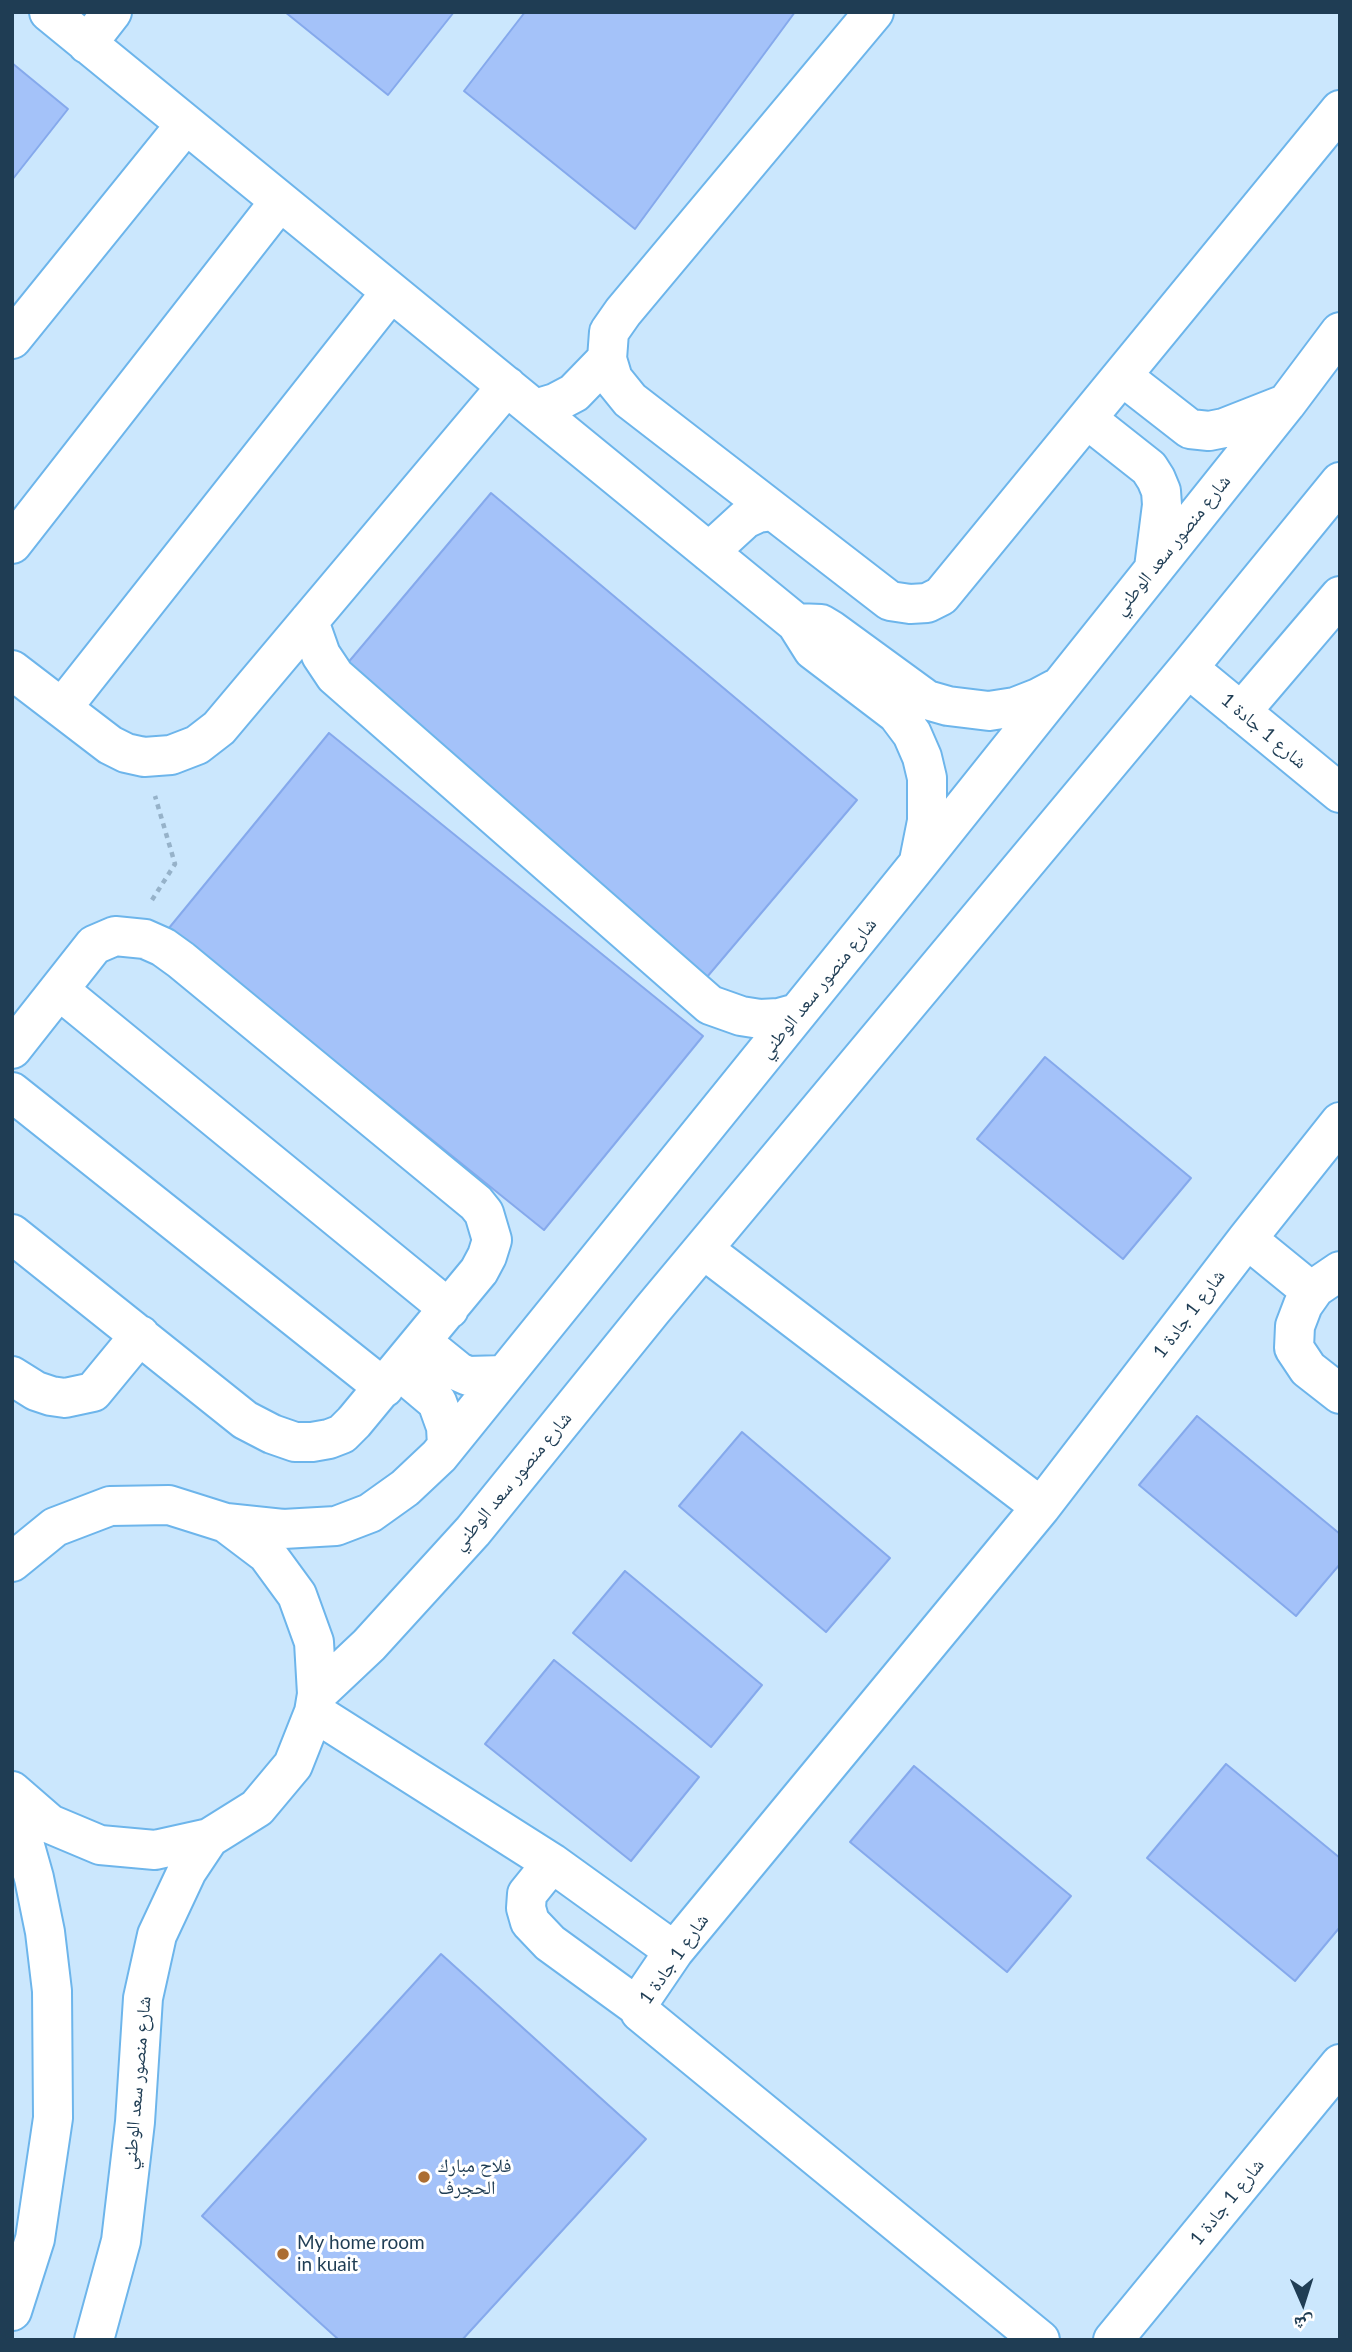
<!DOCTYPE html>
<html>
<head>
<meta charset="utf-8">
<style>
	body { margin:0 }
	#map { position:relative; width:1352px; height:2352px; overflow:hidden; background:#cbe7fd; font-family:Lato,"Noto Naskh Arabic",sans-serif }
	canvas { display:block }
	.frame { position:absolute; inset:0; border:14px solid #1f3d54; pointer-events:none }
	.north { position:absolute; left:1268px; top:2268px; width:70px; height:70px; -webkit-text-stroke:5px #fff; paint-order:stroke; rotate:177deg; font-size:19px; font-weight:700; line-height:28px; text-align:center; color:#1f3d54 }
	.north::after { content:''; display:block; margin:auto; width:24px; height:32px; background:#1f3d54; clip-path:polygon(50% 0,100% 100%,50% 72%,0 100%) }
</style>
</head>
<body>
<div id="map">
<canvas width="1352" height="2352"></canvas>
<div class="frame"></div>
<div class="north">ش</div>
</div>
<script>
const ctx = document.querySelector('canvas').getContext('2d');
ctx.lineJoin = 'round';
function fillPath(path, color) {
  ctx.fillStyle = color;
  ctx.fill(path, 'evenodd');
}
function shape(rows) {
  const path = new Path2D();
  for (const r of rows) {
    path.moveTo(r[0], r[1]);
    for (let i = 2; i < r.length; i += 2) path.lineTo(r[i], r[i + 1]);
  }
  return path;
}
function strokePath(path, color, width, dash) {
  ctx.strokeStyle = color;
  ctx.lineWidth = width;
  ctx.lineCap = dash ? 'butt' : 'round';
  ctx.setLineDash(dash || []);
  ctx.stroke(path);
}
function write(font, color, halo, rows, align = 'center') {
  ctx.font = font + ' Lato,"Noto Naskh Arabic",sans-serif';
  ctx.lineWidth = 6;
  ctx.setLineDash([]);
  ctx.textBaseline = 'middle';
  ctx.strokeStyle = halo;
  ctx.fillStyle = color;
  for (const [text, x, y, turn = 0] of rows) {
    ctx.save();
    ctx.translate(x, y);
    ctx.rotate((+turn || 0) * Math.PI / 180);
    ctx.textAlign = isNaN(turn) ? turn : align;
    if (halo) ctx.strokeText(text, 0, 0);
    ctx.fillText(text, 0, 0);
    ctx.restore();
  }
}
const building = shape([
	[285,12,454,12,388,95,285,12],
	[525,12,795,12,635,229,464,91,525,12],
	[12,63,68,109,12,180,12,63],
	[491,493,857,800,707,977,341,671,491,493],
	[329,733,703,1036,544,1230,169,928,329,733],
	[1045,1057,1191,1178,1123,1259,977,1139,1045,1057],
	[1197,1416,1340,1534,1340,1564,1296,1616,1139,1485,1197,1416],
	[742,1432,890,1558,826,1632,679,1506,742,1432],
	[625,1571,762,1685,711,1747,573,1633,625,1571],
	[554,1660,699,1777,631,1861,485,1744,554,1660],
	[1226,1764,1340,1858,1340,1927,1295,1981,1147,1858,1226,1764],
	[914,1766,1071,1896,1007,1972,850,1842,914,1766],
	[441,1954,646,2139,462,2340,339,2340,202,2216,441,1954]
]);
const path = shape([
	[152,900,175,864,155,796]
]);
const minor = shape([
	[49,12,796,623,813,650,897,714,912,734,922,757,927,778,927,821,919,861],
	[874,12,623,312,609,332,607,359,613,379,630,400,890,601,910,604,927,603,941,596,1340,110],
	[87,44,112,12],
	[12,339,186,124],
	[1122,376,1190,429,1209,431,1224,428,1280,406],
	[535,409,555,403,574,393,607,359],
	[1087,419,1149,468,1156,479,1161,491,1162,505,1154,568],
	[12,544,280,201],
	[709,552,745,519,758,513,773,511],
	[309,621,321,655,335,676,710,1005,741,1016,760,1019,779,1018,797,1013],
	[796,623,821,624,831,630,927,700,948,706,989,711,1015,707,1038,698,1055,689],
	[1188,668,1340,793],
	[12,670,110,745,126,753,144,757,171,755,197,745,219,728,507,386],
	[62,708,391,292],
	[1241,712,1340,596],
	[59,990,449,1309],
	[12,1049,94,945,115,936,145,939,163,947,181,960,476,1203,484,1213,492,1240,487,1256,479,1271,354,1422,342,1434,329,1439,312,1442,295,1442,272,1434,245,1420,12,1234],
	[12,1092,384,1388],
	[1247,1239,1312,1292],
	[703,1249,1041,1507],
	[1340,1271,1315,1288,1303,1305,1295,1326,1294,1348,1308,1369,1340,1394],
	[422,1342,459,1372,468,1376,504,1375],
	[399,1370,437,1402,446,1427,447,1446],
	[12,1376,36,1391,51,1396,65,1398,93,1392,140,1335],
	[226,1523,283,1529,336,1526,370,1513,405,1488,439,1456,919,863,1286,404,1340,332],
	[12,1562,55,1527,110,1506,169,1505,226,1523,267,1554,297,1595,314,1642,317,1694,314,1712,293,1765,257,1808,209,1838,155,1850,100,1845,50,1824,12,1791],
	[317,1694,369,1645,473,1531,652,1310,1188,668,1340,482],
	[314,1712,552,1863,674,1951],
	[12,1800,34,1878,45,1932,52,1991,53,2118,35,2239,12,2311],
	[552,1863,527,1894,526,1908,530,1922,550,1943,638,2007],
	[94,2340,121,2241,135,2122,143,1998,157,1935,187,1871,209,1838],
	[1040,2340,640,2012,638,2004,674,1951,1041,1507,1247,1239,1340,1122],
	[1113,2340,1340,2064]
]);
const markers = [
	[424,2177,7,"#ac6e32"],
	[283,2254,7,"#ac6e32"]
];
const streetNames = [
	["شارع منصور سعد الوطني",1172,545,-51],
	["شارع 1 جادة 1",1264,731,40],
	["شارع منصور سعد الوطني",818,988,-51],
	["شارع 1 جادة 1",1189,1314,-53],
	["شارع منصور سعد الوطني",512,1481,-50],
	["شارع 1 جادة 1",674,1959,-55],
	["شارع منصور سعد الوطني",137,2083,-85],
	["شارع 1 جادة 1",1227,2202,-51]
];
const poiNames = [
	["فلاح مبارك",438,2166],
	["الحجرف",438,2188],
	["My home room",297,2243],
	["in kuait",297,2265]
];
fillPath(building, '#a4c2f9');
strokePath(building, '#85a9ec', 2);
strokePath(minor, '#6db5eb', 42);
strokePath(path, '#96b2c9', 4.5, [5, 5]);
strokePath(minor, '#fff', 38);
for (const [x, y, r, color] of markers) {
  const dot = new Path2D();
  dot.arc(x, y, r, 0, 2 * Math.PI);
  ctx.fillStyle = color;
  ctx.fill(dot);
  strokePath(dot, '#fff', 2.5);
}
write('19px', '#1f3d54', '#fff', streetNames);
write('19px', '#1f3d54', '#fff', poiNames, 'left');
</script>
</body>
</html>
